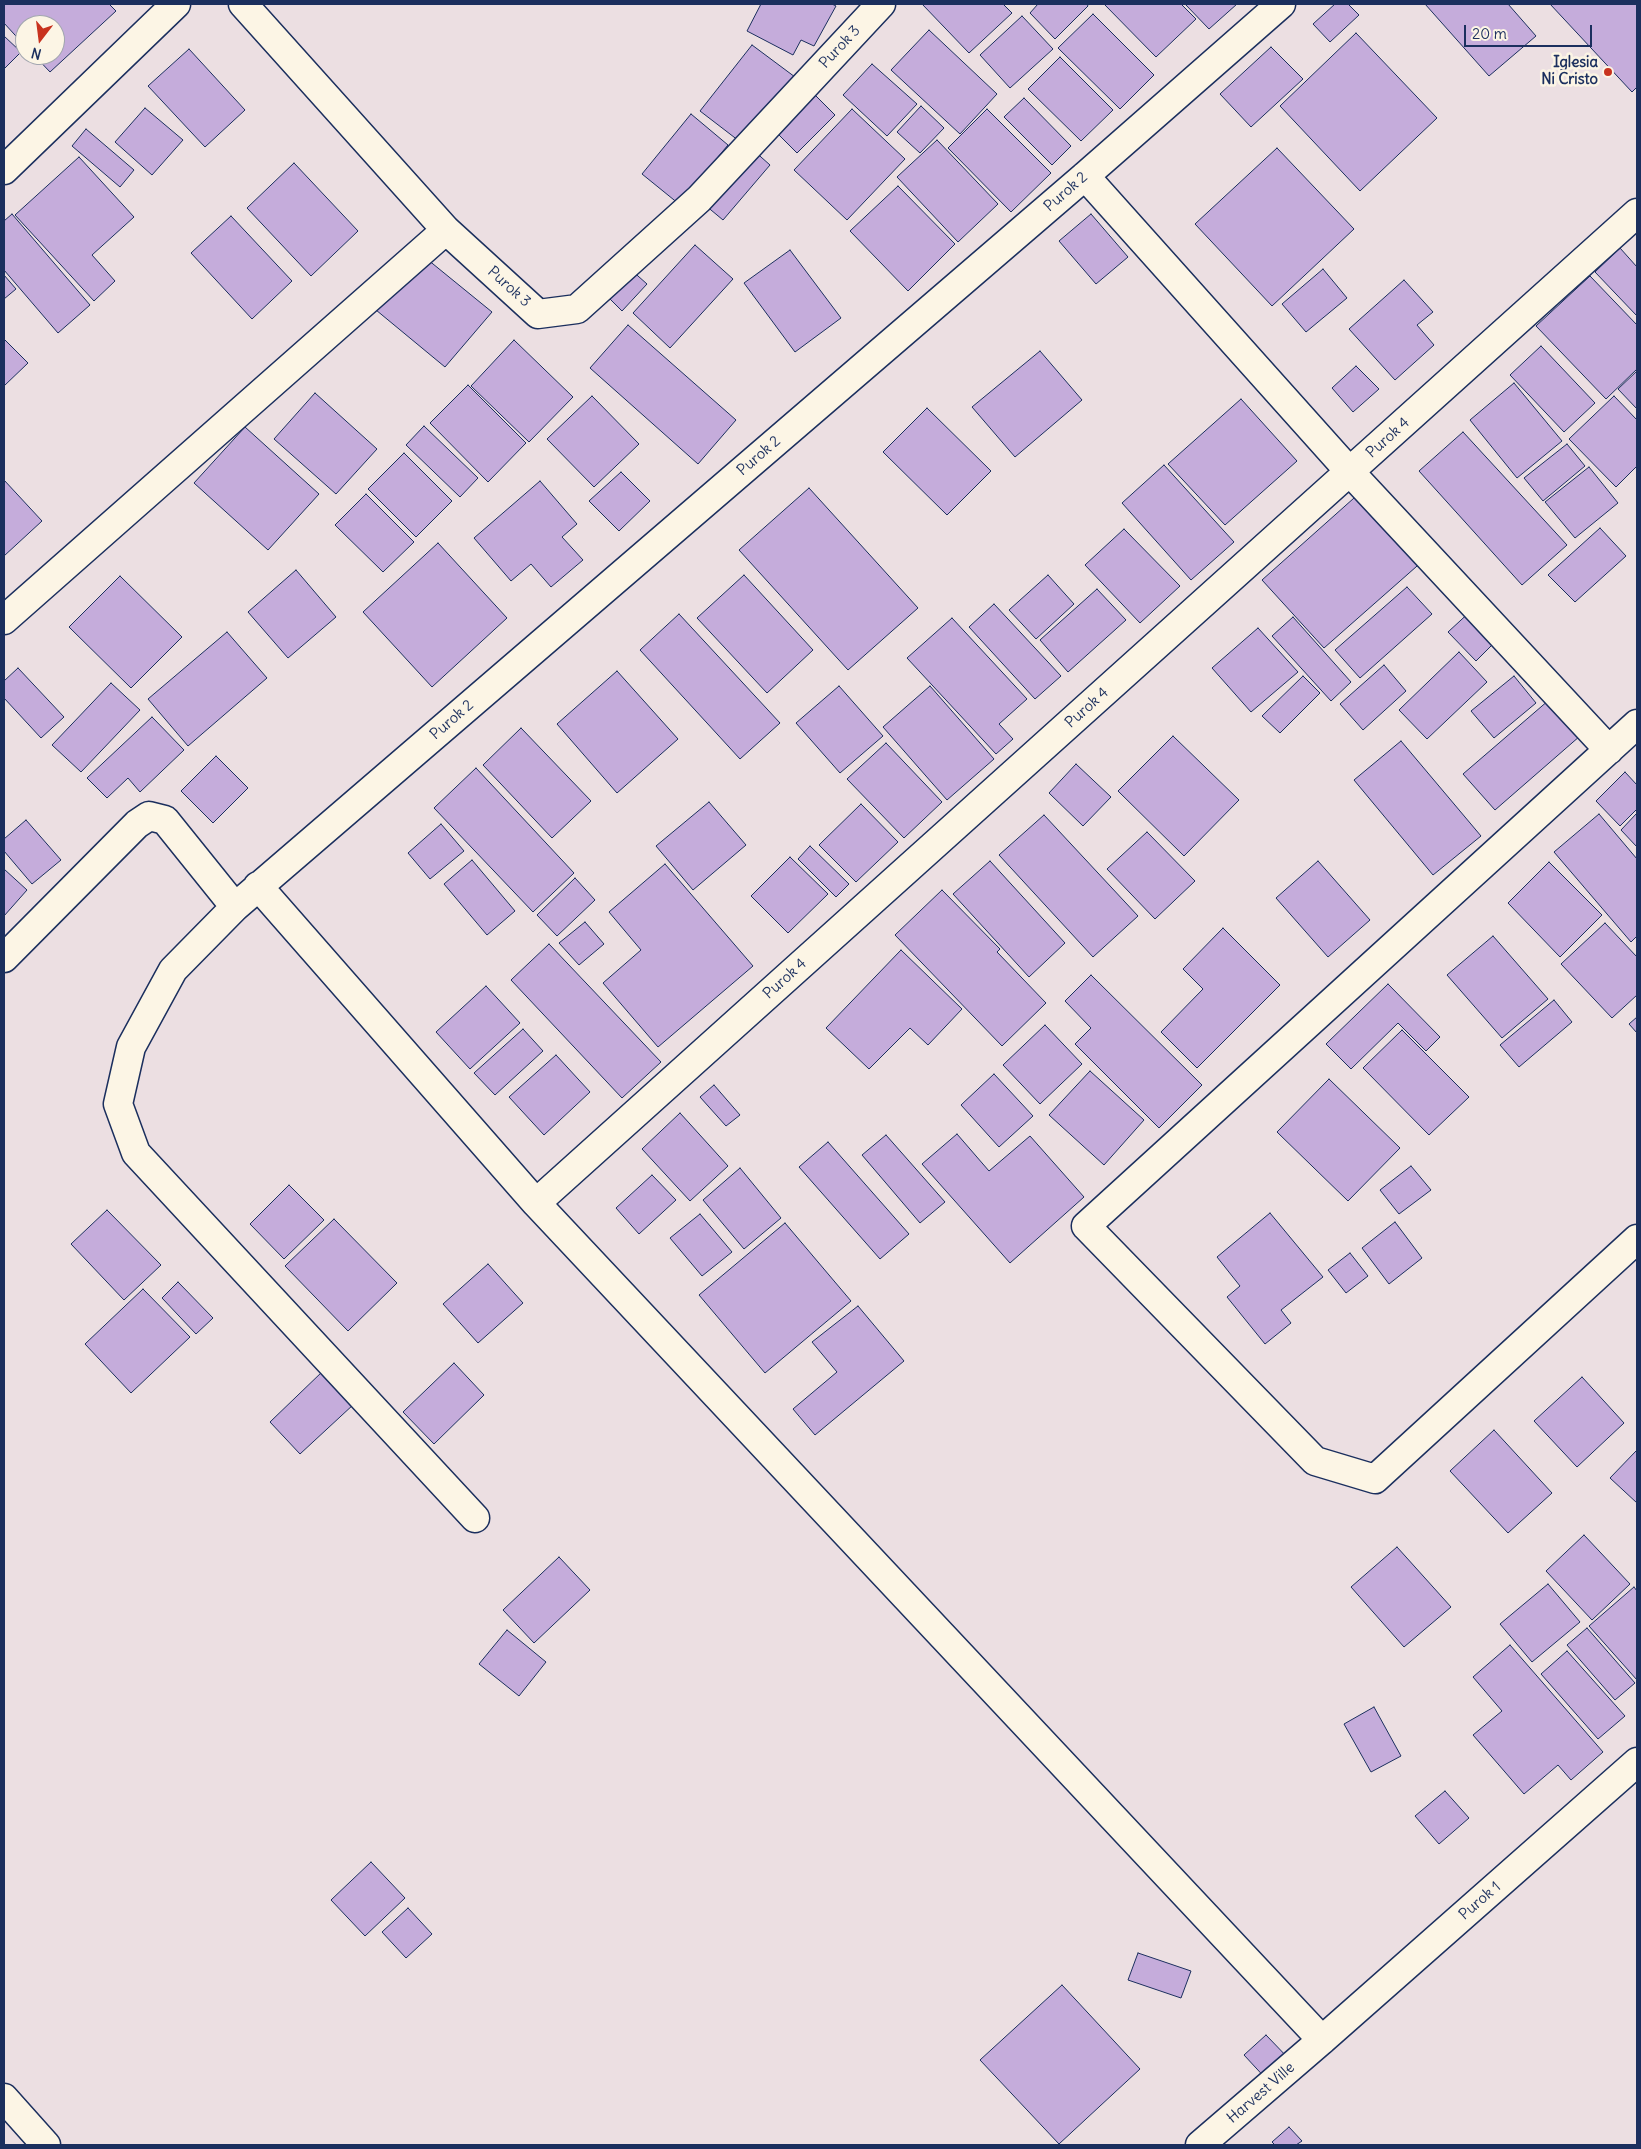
<!DOCTYPE html>
<html>
<head>
<meta charset="utf-8">
<style>
	body { margin:0 }
	#map { position:relative; width:1641px; height:2149px; overflow:hidden; background:#ecdfe2; font-family:Delius,sans-serif }
	canvas { display:block }
	.frame { position:absolute; inset:0; border:5px solid #1b2f5e; pointer-events:none }
	.north { position:absolute; left:15px; top:15px; width:50px; height:50px; box-sizing:border-box; background:#fcf5e5; border:1px solid #a2a6af; border-radius:50%; rotate:195deg; font-size:14px; font-weight:700; line-height:20px; text-align:center; color:#1b2f5e }
	.north::after { content:''; display:block; margin:auto; width:18px; height:22px; background:#c8321e; clip-path:polygon(50% 0,100% 100%,50% 72%,0 100%) }
	.scale { position:absolute; left:1464px; top:25px; width:128px; height:22px; box-sizing:border-box; border:2px solid #1b2f5e; border-top:0; padding-left:6px; font-size:15px; line-height:18px; white-space:nowrap; color:#1b2f5e; -webkit-text-stroke:4px #fcf5e5; paint-order:stroke }
</style>
</head>
<body>
<div id="map">
<canvas width="1641" height="2149"></canvas>
<div class="frame"></div>
<div class="north">N</div>
<div class="scale">20 m</div>
</div>
<script>
const ctx = document.querySelector('canvas').getContext('2d');
ctx.lineJoin = 'round';
function fillPath(path, color) {
  ctx.fillStyle = color;
  ctx.fill(path, 'evenodd');
}
function shape(rows) {
  const path = new Path2D();
  for (const r of rows) {
    path.moveTo(r[0], r[1]);
    for (let i = 2; i < r.length; i += 2) path.lineTo(r[i], r[i + 1]);
  }
  return path;
}
function strokePath(path, color, width, dash) {
  ctx.strokeStyle = color;
  ctx.lineWidth = width;
  ctx.lineCap = dash ? 'butt' : 'round';
  ctx.setLineDash(dash || []);
  ctx.stroke(path);
}
function write(font, color, halo, rows, align = 'center') {
  ctx.font = font + ' Delius,sans-serif';
  ctx.lineWidth = 5;
  ctx.setLineDash([]);
  ctx.textBaseline = 'middle';
  ctx.strokeStyle = halo;
  ctx.fillStyle = color;
  for (const [text, x, y, turn = 0] of rows) {
    ctx.save();
    ctx.translate(x, y);
    ctx.rotate((+turn || 0) * Math.PI / 180);
    ctx.textAlign = isNaN(turn) ? turn : align;
    if (halo) ctx.strokeText(text, 0, 0);
    ctx.fillText(text, 0, 0);
    ctx.restore();
  }
}
const building = shape([
	[4,4,109,4,116,11,50,72,34,55,55,55,55,25,25,25,25,46,4,23,4,4],
	[761,4,832,4,836,6,814,46,801,40,793,55,747,31,761,4],
	[922,4,1003,4,1012,13,969,53,922,4],
	[1038,4,1087,4,1088,6,1055,39,1030,13,1038,4],
	[1104,4,1181,4,1196,19,1156,57,1104,4],
	[1185,4,1237,4,1209,29,1185,4],
	[1335,4,1348,4,1359,15,1330,42,1313,24,1335,4],
	[1425,4,1508,4,1536,36,1489,76,1425,4],
	[1550,4,1637,4,1637,87,1632,92,1550,4],
	[1093,14,1154,75,1120,109,1058,48,1093,14],
	[1022,16,1053,49,1010,88,980,55,1022,16],
	[929,30,997,94,960,134,891,70,929,30],
	[1356,33,1437,118,1360,191,1280,106,1356,33],
	[4,36,21,52,4,69,4,36],
	[752,45,795,77,743,144,700,111,752,45],
	[1271,47,1303,79,1251,127,1220,94,1271,47],
	[189,49,245,110,205,147,148,86,189,49],
	[1060,57,1113,110,1081,141,1028,89,1060,57],
	[872,64,917,104,887,136,843,95,872,64],
	[809,89,835,115,797,153,771,127,809,89],
	[1024,98,1071,146,1052,165,1004,117,1024,98],
	[921,106,944,128,920,153,897,132,921,106],
	[145,108,183,140,152,175,115,142,145,108],
	[852,109,905,159,847,220,794,170,852,109],
	[987,109,1051,173,1011,212,948,148,987,109],
	[691,114,728,145,679,204,642,174,691,114],
	[86,129,134,170,120,187,72,146,86,129],
	[937,140,998,204,958,242,897,177,937,140],
	[1277,148,1354,229,1272,306,1195,224,1277,148],
	[752,149,770,165,723,220,705,205,752,149],
	[79,157,134,217,92,255,115,281,94,301,15,215,79,157],
	[294,163,358,231,311,276,247,208,294,163],
	[898,186,955,244,908,291,850,231,898,186],
	[12,214,90,305,58,333,4,270,4,221,12,214],
	[1091,214,1128,257,1096,284,1059,241,1091,214],
	[231,216,292,281,252,319,191,253,231,216],
	[695,245,733,279,670,348,633,313,695,245],
	[1620,248,1637,267,1637,316,1595,272,1620,248],
	[790,250,841,318,795,352,744,283,790,250],
	[422,255,492,312,445,367,376,310,422,255],
	[629,268,647,284,622,311,605,294,629,268],
	[1323,269,1347,298,1306,332,1282,304,1323,269],
	[4,275,16,289,4,299,4,275],
	[1590,276,1637,325,1637,369,1606,399,1536,326,1590,276],
	[1404,280,1433,312,1417,325,1434,345,1395,380,1349,329,1404,280],
	[628,325,736,420,698,464,590,368,628,325],
	[4,339,28,363,4,386,4,339],
	[514,340,573,397,529,442,471,386,514,340],
	[1541,346,1595,403,1564,432,1510,375,1541,346],
	[1040,351,1082,400,1015,457,972,407,1040,351],
	[1356,366,1379,389,1353,412,1332,388,1356,366],
	[1637,371,1637,409,1618,389,1637,371],
	[1514,383,1562,441,1517,478,1470,420,1514,383],
	[468,385,526,443,488,482,430,423,468,385],
	[315,393,377,449,336,494,274,439,315,393],
	[592,396,639,444,594,487,547,439,592,396],
	[1614,396,1637,420,1637,466,1616,487,1569,439,1614,396],
	[1241,399,1297,461,1225,525,1168,464,1241,399],
	[927,408,991,471,947,515,883,452,927,408],
	[424,426,478,478,460,497,406,445,424,426],
	[245,427,319,494,268,550,194,483,245,427],
	[1463,432,1567,545,1522,585,1419,471,1463,432],
	[1567,444,1585,466,1543,501,1524,478,1567,444],
	[404,453,452,501,416,537,368,489,404,453],
	[1164,465,1234,542,1191,580,1122,503,1164,465],
	[1589,467,1618,503,1575,538,1545,502,1589,467],
	[621,472,650,501,619,531,589,501,621,472],
	[4,480,42,521,4,556,4,480],
	[540,481,577,524,562,537,583,560,551,587,531,564,511,581,474,538,540,481],
	[809,488,918,608,848,670,739,550,809,488],
	[1363,490,1425,559,1324,648,1262,580,1363,490],
	[366,494,414,542,383,572,335,525,366,494],
	[1600,528,1626,556,1575,602,1548,575,1600,528],
	[1124,529,1180,586,1140,623,1085,565,1124,529],
	[438,543,507,618,432,687,363,612,438,543],
	[296,570,336,617,288,658,248,612,296,570],
	[744,575,813,650,767,693,697,618,744,575],
	[1048,575,1074,604,1036,639,1009,610,1048,575],
	[120,576,182,637,131,688,69,627,120,576],
	[1407,587,1432,614,1360,678,1335,650,1407,587],
	[1097,589,1126,620,1068,672,1040,640,1097,589],
	[994,604,1061,676,1035,699,969,627,994,604],
	[1473,609,1500,637,1476,661,1448,632,1473,609],
	[679,614,780,723,740,759,640,650,679,614],
	[1293,617,1351,682,1331,701,1272,636,1293,617],
	[952,618,1027,699,999,724,1013,739,996,754,907,658,952,618],
	[1258,628,1298,672,1251,712,1212,668,1258,628],
	[227,632,267,678,188,746,148,699,227,632],
	[1459,652,1487,682,1427,739,1399,710,1459,652],
	[1384,665,1406,691,1363,730,1340,704,1384,665],
	[18,668,64,717,41,738,4,698,4,681,18,668],
	[617,671,678,739,617,793,557,724,617,671],
	[1303,676,1320,693,1280,733,1262,716,1303,676],
	[1514,676,1536,703,1494,738,1471,711,1514,676],
	[111,683,140,710,81,772,52,745,111,683],
	[839,686,883,736,840,773,796,723,839,686],
	[930,686,994,759,947,800,883,727,930,686],
	[1549,700,1580,736,1495,810,1463,774,1549,700],
	[152,717,184,750,140,792,128,778,107,798,87,778,152,717],
	[521,728,591,801,552,838,483,765,521,728],
	[1173,736,1239,800,1184,856,1118,791,1173,736],
	[1401,741,1481,836,1433,875,1354,780,1401,741],
	[886,743,942,802,904,838,847,779,886,743],
	[216,756,248,788,213,823,181,791,216,756],
	[1076,764,1111,797,1083,826,1049,793,1076,764],
	[476,768,574,873,533,912,434,808,476,768],
	[1625,772,1637,785,1637,809,1620,826,1596,801,1625,772],
	[709,802,746,845,693,890,656,846,709,802],
	[861,804,898,842,856,882,819,845,861,804],
	[1637,813,1637,847,1621,830,1637,813],
	[1599,814,1637,859,1637,936,1631,942,1554,852,1599,814],
	[1044,815,1138,916,1093,957,999,855,1044,815],
	[26,820,61,860,32,884,4,851,4,839,26,820],
	[441,824,464,851,430,879,408,853,441,824],
	[1147,832,1195,881,1155,919,1107,869,1147,832],
	[810,846,849,884,836,897,798,859,810,846],
	[790,857,828,894,788,933,751,896,790,857],
	[472,860,515,911,487,935,444,884,472,860],
	[990,861,1065,943,1029,977,953,894,990,861],
	[1318,861,1370,920,1328,957,1276,898,1318,861],
	[1549,862,1602,915,1560,957,1508,903,1549,862],
	[665,864,753,966,658,1047,603,983,641,950,609,912,665,864],
	[4,869,27,890,4,916,4,869],
	[575,878,595,900,557,936,537,915,575,878],
	[942,890,1000,949,997,952,1046,1003,1002,1046,895,935,942,890],
	[585,922,604,944,579,965,559,943,585,922],
	[1605,923,1637,957,1637,995,1612,1018,1561,964,1605,923],
	[1223,928,1280,985,1197,1068,1161,1032,1203,989,1183,969,1223,928],
	[1493,936,1548,999,1502,1038,1447,975,1493,936],
	[549,944,661,1062,622,1098,511,980,549,944],
	[901,950,962,1009,928,1045,910,1028,869,1069,826,1028,901,950],
	[1091,975,1202,1085,1159,1128,1075,1044,1091,1028,1065,1001,1091,975],
	[1388,984,1440,1037,1426,1051,1398,1023,1351,1069,1326,1044,1388,984],
	[486,986,520,1023,470,1069,436,1032,486,986],
	[1554,1000,1572,1022,1519,1067,1500,1045,1554,1000],
	[1637,1017,1637,1033,1629,1024,1637,1017],
	[1045,1025,1082,1064,1040,1104,1003,1065,1045,1025],
	[523,1029,543,1051,495,1095,474,1073,523,1029],
	[1402,1030,1469,1097,1429,1135,1363,1068,1402,1030],
	[556,1055,590,1092,544,1135,509,1097,556,1055],
	[1090,1071,1144,1120,1104,1165,1049,1115,1090,1071],
	[994,1074,1033,1116,999,1147,961,1105,994,1074],
	[1329,1079,1400,1148,1348,1201,1277,1132,1329,1079],
	[714,1085,740,1115,726,1126,700,1097,714,1085],
	[680,1113,728,1166,690,1201,642,1149,680,1113],
	[957,1134,989,1171,1030,1136,1084,1197,1010,1263,922,1164,957,1134],
	[886,1135,945,1202,920,1223,862,1155,886,1135],
	[828,1142,909,1234,880,1259,799,1167,828,1142],
	[1411,1166,1431,1190,1399,1214,1380,1190,1411,1166],
	[740,1168,781,1218,744,1249,703,1200,740,1168],
	[652,1175,676,1200,639,1234,616,1208,652,1175],
	[289,1185,324,1220,284,1259,250,1224,289,1185],
	[107,1210,161,1265,124,1300,71,1244,107,1210],
	[1270,1213,1323,1277,1281,1310,1291,1323,1265,1344,1227,1297,1240,1286,1217,1257,1270,1213],
	[700,1214,732,1252,702,1276,670,1238,700,1214],
	[334,1219,397,1283,348,1331,285,1266,334,1219],
	[1395,1222,1422,1258,1389,1284,1362,1248,1395,1222],
	[785,1223,851,1301,765,1373,699,1295,785,1223],
	[1350,1253,1368,1276,1346,1293,1328,1270,1350,1253],
	[488,1264,523,1303,478,1343,443,1304,488,1264],
	[178,1282,213,1318,196,1334,162,1298,178,1282],
	[143,1289,190,1337,131,1393,85,1344,143,1289],
	[858,1306,904,1361,815,1435,793,1409,837,1372,812,1342,858,1306],
	[454,1363,484,1395,434,1444,403,1412,454,1363],
	[323,1371,354,1404,300,1454,270,1422,323,1371],
	[1582,1377,1624,1423,1577,1467,1534,1421,1582,1377],
	[1494,1430,1552,1493,1508,1533,1450,1471,1494,1430],
	[1637,1450,1637,1503,1610,1478,1637,1450],
	[1584,1535,1630,1584,1592,1620,1546,1571,1584,1535],
	[1397,1547,1451,1607,1404,1647,1351,1587,1397,1547],
	[559,1557,590,1590,534,1643,503,1610,559,1557],
	[1548,1584,1580,1622,1532,1662,1500,1624,1548,1584],
	[1634,1587,1637,1591,1637,1680,1589,1626,1634,1587],
	[1587,1628,1635,1683,1615,1700,1567,1645,1587,1628],
	[507,1630,546,1662,519,1696,479,1664,507,1630],
	[1510,1645,1603,1752,1571,1780,1558,1765,1524,1794,1473,1735,1502,1711,1473,1677,1510,1645],
	[1567,1651,1625,1716,1598,1739,1541,1674,1567,1651],
	[1374,1707,1401,1756,1371,1772,1344,1724,1374,1707],
	[1445,1791,1469,1818,1439,1844,1415,1816,1445,1791],
	[371,1862,405,1898,365,1936,331,1900,371,1862],
	[408,1908,432,1934,406,1958,382,1932,408,1908],
	[1138,1953,1191,1971,1181,1998,1128,1980,1138,1953],
	[1062,1985,1140,2069,1059,2144,980,2060,1062,1985],
	[1266,2035,1291,2061,1269,2082,1244,2055,1266,2035],
	[1289,2127,1302,2141,1296,2145,1275,2145,1272,2142,1289,2127]
]);
const minor = shape([
	[243,4,446,230,538,314,577,309,699,199,881,4],
	[4,170,176,4],
	[1085,176,1350,472,1609,750],
	[4,620,446,230],
	[1637,724,1086,1226,1315,1461,1375,1479,1637,1239],
	[258,886,536,1203,1322,2040],
	[4,958,137,824,149,816,165,820,235,907],
	[536,1203,1637,213],
	[475,1518,136,1153,118,1104,131,1047,173,970,235,907,1085,176,1281,4],
	[4,2098,46,2145],
	[1200,2145,1322,2040,1637,1762]
]);
const markers = [
	[1608,72,5,"#c8321e"]
];
const streetNames = [
	["Purok 3",840,47,-47],
	["Purok 2",1066,192,-41],
	["Purok 3",509,287,42],
	["Purok 4",1388,438,-42],
	["Purok 2",759,456,-41],
	["Purok 4",1087,708,-42],
	["Purok 2",452,720,-41],
	["Purok 4",785,979,-42],
	["Purok 1",1480,1901,-41],
	["Harvest Ville",1261,2093,-41]
];
const poiNames = [
	["Iglesia",1598,63],
	["Ni Cristo",1598,80]
];
fillPath(building, '#c5acdb');
strokePath(building, '#1b2f5e', 1);
strokePath(minor, '#1b2f5e', 31);
strokePath(minor, '#fcf5e5', 28);
for (const [x, y, r, color] of markers) {
  const dot = new Path2D();
  dot.arc(x, y, r, 0, 2 * Math.PI);
  ctx.fillStyle = color;
  ctx.fill(dot);
  strokePath(dot, '#fcf5e5', 2);
}
write('15px', '#1b2f5e', '#fcf5e5', streetNames);
write('bold 15px', '#1b2f5e', '#fcf5e5', poiNames, 'right');
</script>
</body>
</html>
